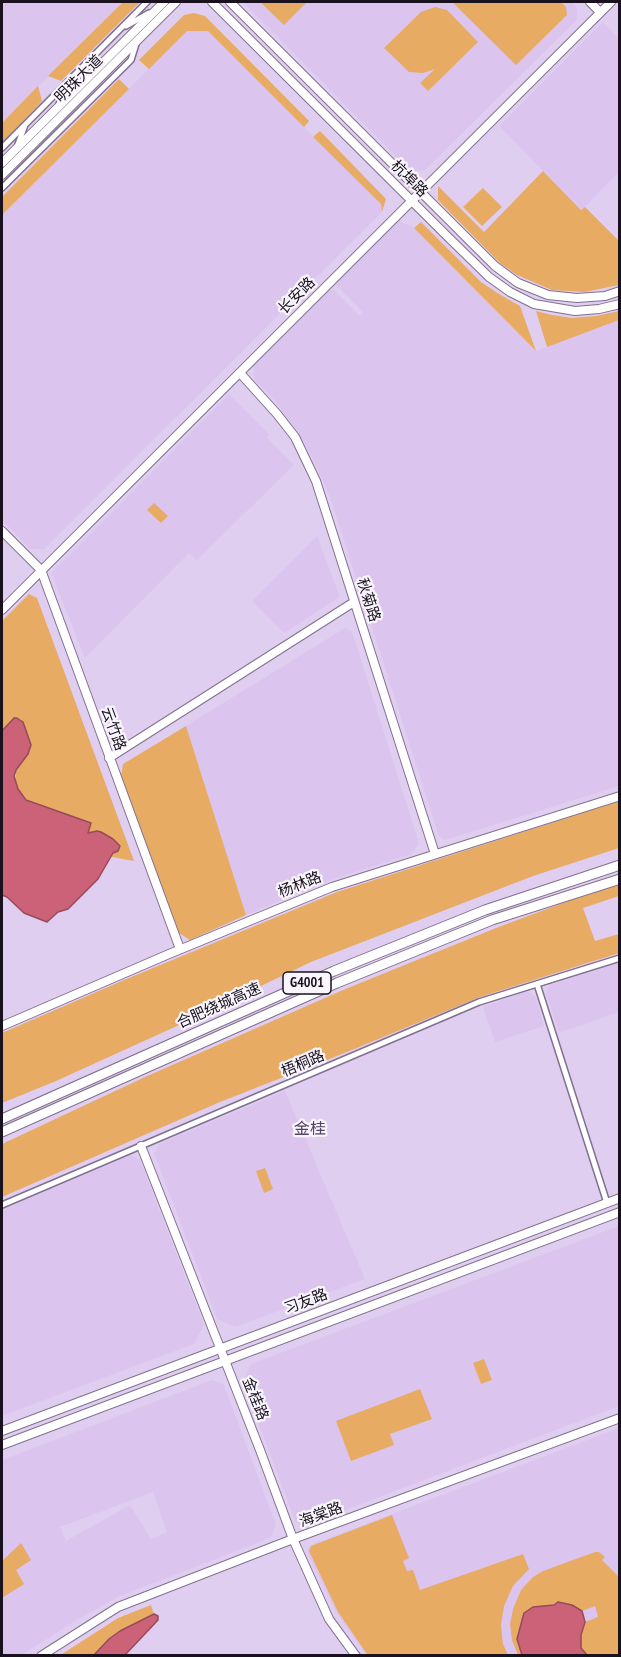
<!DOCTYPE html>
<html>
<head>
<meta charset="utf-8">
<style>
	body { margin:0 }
	#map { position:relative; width:621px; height:1657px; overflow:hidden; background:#e0cef0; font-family:"PT Sans Narrow",sans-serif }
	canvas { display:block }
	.frame { position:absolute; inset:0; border:3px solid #19121e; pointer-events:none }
</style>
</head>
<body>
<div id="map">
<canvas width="621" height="1657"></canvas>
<div class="frame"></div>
</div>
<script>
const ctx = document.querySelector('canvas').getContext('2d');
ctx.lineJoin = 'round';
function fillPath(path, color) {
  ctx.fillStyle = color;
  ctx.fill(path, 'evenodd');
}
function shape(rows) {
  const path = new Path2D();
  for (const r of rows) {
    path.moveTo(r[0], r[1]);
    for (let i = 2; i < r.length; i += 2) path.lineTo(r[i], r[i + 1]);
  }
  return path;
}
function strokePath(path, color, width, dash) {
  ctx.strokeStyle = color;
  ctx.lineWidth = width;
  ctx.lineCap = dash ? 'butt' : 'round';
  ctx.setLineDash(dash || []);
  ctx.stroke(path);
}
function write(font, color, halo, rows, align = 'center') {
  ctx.font = font + ' "PT Sans Narrow","Noto Sans SC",sans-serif';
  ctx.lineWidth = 4.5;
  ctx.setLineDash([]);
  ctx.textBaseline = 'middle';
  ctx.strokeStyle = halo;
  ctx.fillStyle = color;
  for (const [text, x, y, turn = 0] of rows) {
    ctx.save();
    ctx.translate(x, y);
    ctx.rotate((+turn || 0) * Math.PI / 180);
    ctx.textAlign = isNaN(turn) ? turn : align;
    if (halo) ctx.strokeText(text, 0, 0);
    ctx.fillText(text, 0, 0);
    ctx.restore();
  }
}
const built = shape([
	[2,2,123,2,2,123],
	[243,2,571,2,577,7,577,20,425,170,410,171],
	[603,22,619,39,619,172,582,210,499,126],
	[187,31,208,31,381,204,382,212,44,549,30,549,2,520,2,215],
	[397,220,414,228,536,351,619,320,619,786,445,840,439,836,331,500,324,483,310,453,295,428,275,401,254,379,253,365,327,290,334,290,360,316,363,312,336,285,336,280],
	[229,394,269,434,267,438,294,465,197,560,189,553,85,658,51,573],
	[317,536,340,597,284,633,252,601],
	[345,628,352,631,419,843,412,854,327,881,246,915,186,726],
	[619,963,619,1012,559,1033,546,993,550,985],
	[528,991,536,997,544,1026,495,1042,483,1007],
	[285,1091,365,1279,235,1327,217,1319,154,1153,159,1144],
	[131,1155,140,1160,204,1325,194,1344,2,1416,2,1210],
	[619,1226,619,1406,303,1526,295,1521,243,1382,251,1364],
	[212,1380,224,1385,276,1525,270,1538,120,1596,75,1621,22,1655,2,1656,2,1460],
	[153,1492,167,1532,151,1539,130,1505,66,1541,60,1527],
	[619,1428,619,1655,366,1655,337,1614,307,1552,310,1545]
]);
const green = shape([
	[123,2,140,2,61,81,48,76],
	[260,2,307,2,284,25],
	[452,2,561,2,566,7,567,15,516,65],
	[435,7,447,10,478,42,428,91,420,83,435,69,423,73,409,72,384,48,421,12],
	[194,13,205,16,309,121,304,127,208,31,187,31,149,69,139,60,184,15],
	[119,79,129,89,2,215,2,197],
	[38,86,42,101,2,143,2,123],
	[320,131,386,199,382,212,381,204,313,137],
	[543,171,581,210,585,207,619,241,619,285,585,292,552,290,517,275,500,263,438,200,438,186,484,232],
	[483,188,502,207,482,226,463,207],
	[421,222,481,282,499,294,520,306,536,351,414,228],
	[536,311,552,315,572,318,596,316,619,311,619,320,547,347],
	[154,503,168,516,161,523,147,510],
	[29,594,37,598,134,861,112,857,113,839,97,831,87,833,91,823,29,802,18,789,15,783,16,770,28,754,21,719,14,718,2,731,2,621],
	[186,726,246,915,190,940,179,933,121,776,123,764],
	[619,801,619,848,533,876,311,962,188,1021,56,1081,2,1103,2,1033,124,980,337,892],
	[619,882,619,896,583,908,595,941,619,934,619,953,480,997,347,1052,220,1102,2,1197,2,1144,145,1077,343,990,496,928],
	[265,1168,273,1189,264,1193,256,1171],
	[484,1359,492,1380,481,1384,473,1363],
	[420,1389,432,1419,390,1434,394,1445,351,1461,336,1421],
	[392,1515,409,1558,403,1561,407,1571,413,1570,420,1590,523,1554,529,1569,513,1586,504,1606,501,1625,503,1644,508,1655,369,1656,367,1654,338,1612,309,1551,311,1546],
	[21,1543,31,1560,16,1570,24,1584,2,1598,2,1561],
	[595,1552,599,1552,605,1557,602,1560,619,1577,620,1652,616,1655,587,1655,581,1648,581,1635,585,1622,598,1617,595,1606,582,1611,572,1605,558,1602,517,1639,522,1655,518,1655,512,1640,510,1624,513,1609,521,1590,533,1577,543,1571],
	[151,1605,154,1614,120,1631,109,1639,94,1655,59,1656,118,1618]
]);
const water = shape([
	[14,718,17,718,23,722,31,745,28,754,16,770,14,776,18,789,26,800,91,823,88,833,97,831,101,832,113,839,120,846,118,851,113,853,98,879,68,909,58,912,47,922,24,913,7,897,2,895,2,731,14,718],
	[558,1602,572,1605,582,1611,585,1622,581,1635,581,1648,587,1655,522,1655,517,1639,524,1613,533,1607,554,1605,558,1602],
	[154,1614,158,1616,158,1620,125,1655,94,1655,109,1639,120,1631,154,1614]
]);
const street = shape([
	[126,26,149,13],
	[59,104,68,82],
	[17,147,25,125],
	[2,148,147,2],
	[2,188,131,60,136,44],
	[537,984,607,1203],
	[2,1205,479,1002,620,958]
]);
const secondary = shape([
	[212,2,449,238,489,277,510,292,534,304,575,311,599,309,620,304],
	[230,2,495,266,518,283,548,295,577,298,605,296,620,291],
	[590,2,600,12],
	[2,163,164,2],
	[2,175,176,2],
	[240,373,277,414,295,437,316,481,435,854],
	[2,531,41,570,180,949],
	[2,610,611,2],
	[109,758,354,602],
	[2,1026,169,954,332,887,620,796],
	[141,1146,260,1450,293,1539,329,1619,356,1656],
	[41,1656,118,1607,293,1539,620,1418]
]);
const primary = shape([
	[2,1431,620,1198],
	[2,1445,620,1212]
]);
const highway = shape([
	[2,1119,334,971,485,910,620,865],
	[2,1132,337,983,492,920,620,879]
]);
const shields = [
	[307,983,48]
];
const shieldNames = [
	["G4001",307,983]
];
const streetNames = [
	["明珠大道",79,79,-45],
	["杭埠路",409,179,45],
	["长安路",297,296,-45],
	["秋菊路",368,600,72],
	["云竹路",113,729,70],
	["杨林路",300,885,-22],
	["合肥绕城高速",219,1006,-24],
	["梧桐路",303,1064,-23],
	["习友路",306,1302,-21],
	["金桂路",255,1399,68],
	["海棠路",321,1515,-20]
];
const neighbourhoodNames = [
	["金桂",310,1129]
];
fillPath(built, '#dbc5ef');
fillPath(green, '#e7ab64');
fillPath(water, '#cc6277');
strokePath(water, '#964a5c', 1.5);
strokePath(street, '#81708f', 8);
strokePath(secondary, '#81708f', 10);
strokePath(primary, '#81708f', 10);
strokePath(highway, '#81708f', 11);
strokePath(street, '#fff', 5);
strokePath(secondary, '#fff', 8);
strokePath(primary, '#fff', 8);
strokePath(highway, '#fff', 9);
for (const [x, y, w] of shields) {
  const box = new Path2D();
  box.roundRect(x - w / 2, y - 11, w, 22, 4.5);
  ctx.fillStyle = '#f9f5fc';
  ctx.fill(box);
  strokePath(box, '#19121e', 1.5);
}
write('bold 14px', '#19121e', null, shieldNames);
write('15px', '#19121e', '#f9f5fc', streetNames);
write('16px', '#544461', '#f9f5fc', neighbourhoodNames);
</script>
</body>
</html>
